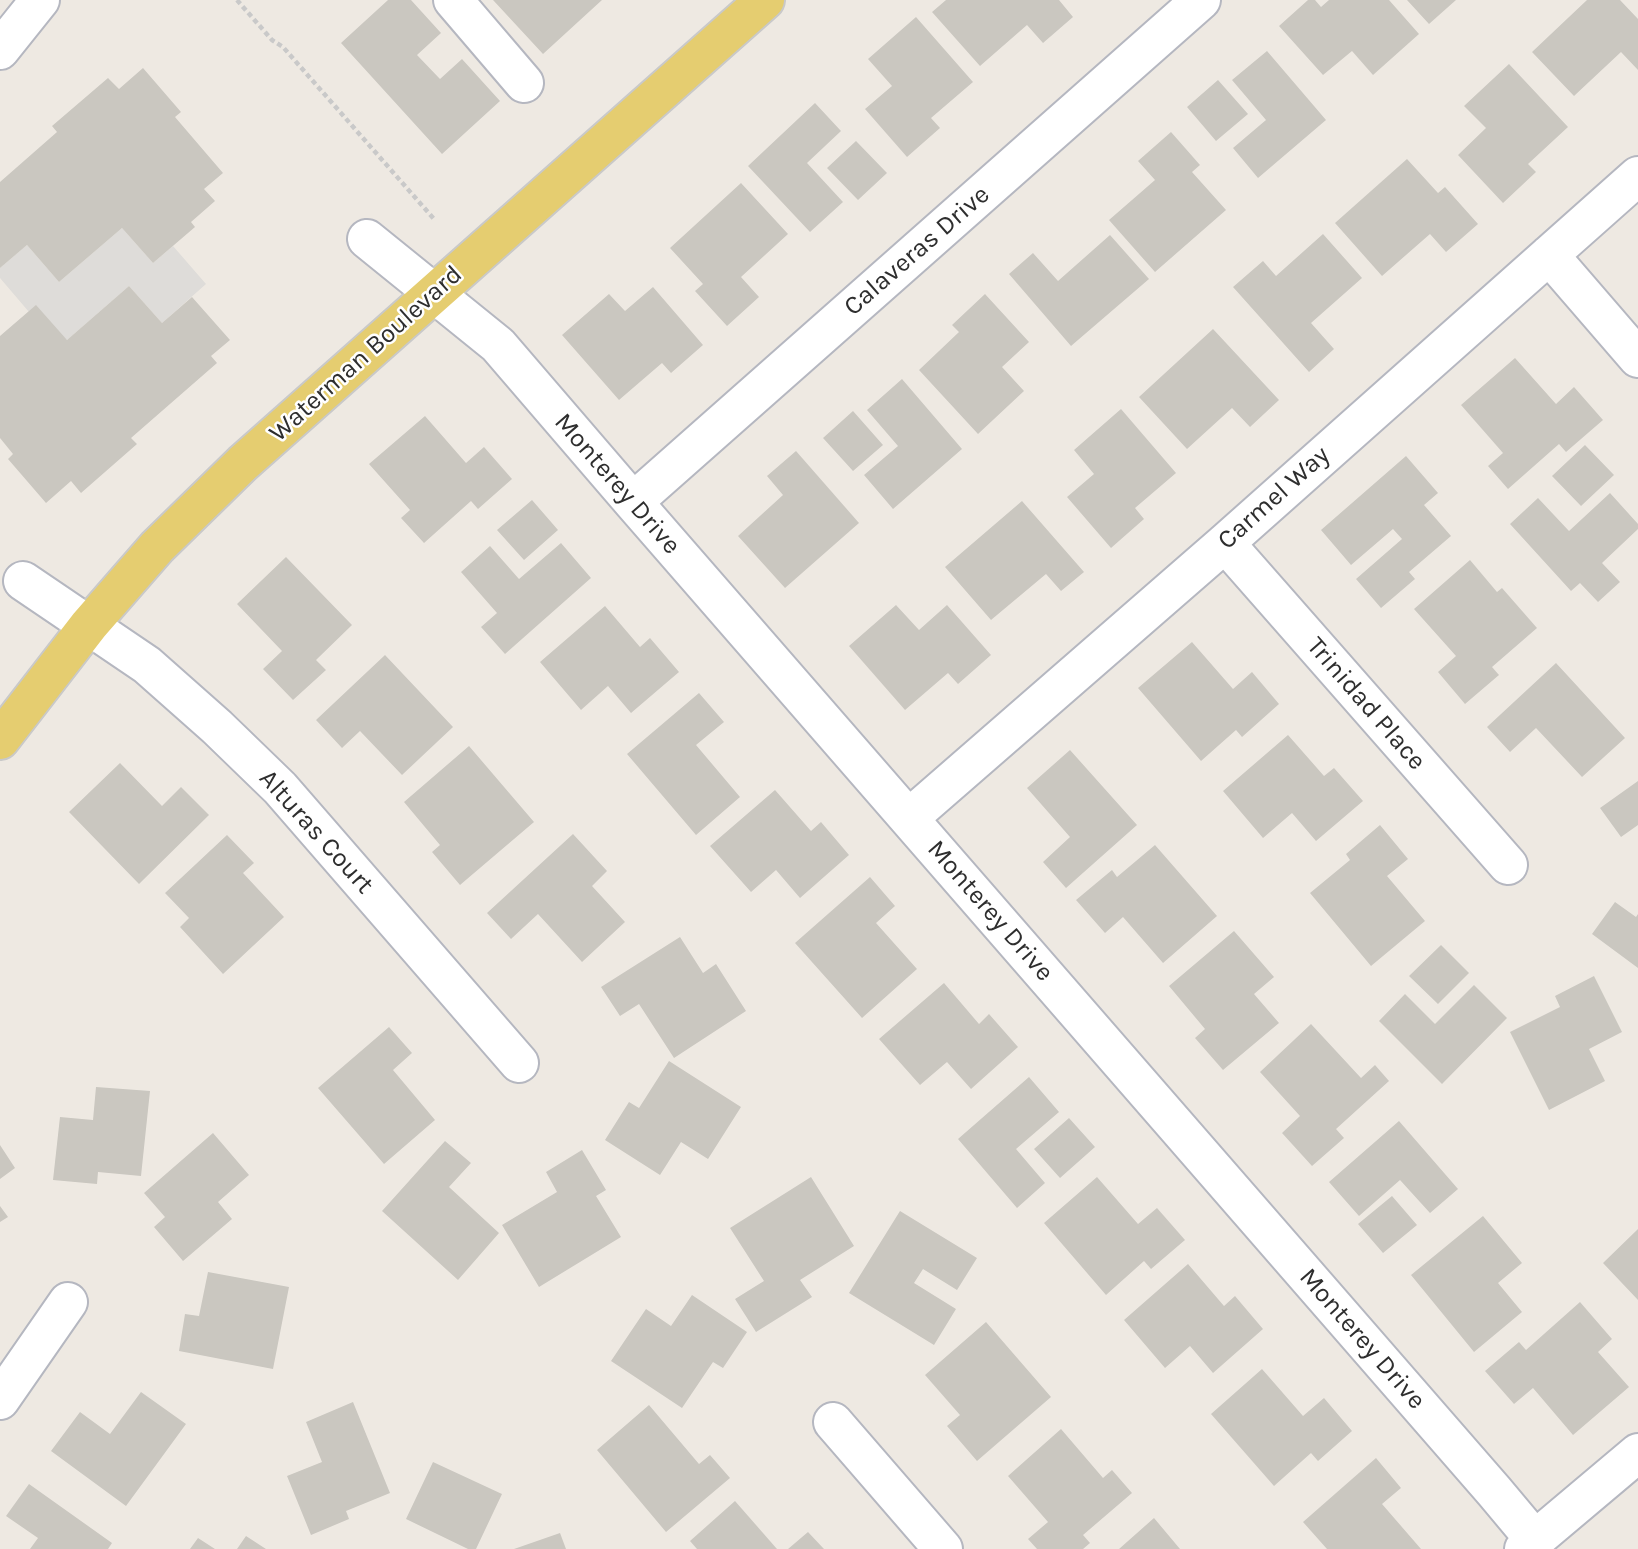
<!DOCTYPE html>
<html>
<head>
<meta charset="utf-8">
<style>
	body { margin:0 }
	canvas { display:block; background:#eee9e2 }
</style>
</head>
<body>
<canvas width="1638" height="1549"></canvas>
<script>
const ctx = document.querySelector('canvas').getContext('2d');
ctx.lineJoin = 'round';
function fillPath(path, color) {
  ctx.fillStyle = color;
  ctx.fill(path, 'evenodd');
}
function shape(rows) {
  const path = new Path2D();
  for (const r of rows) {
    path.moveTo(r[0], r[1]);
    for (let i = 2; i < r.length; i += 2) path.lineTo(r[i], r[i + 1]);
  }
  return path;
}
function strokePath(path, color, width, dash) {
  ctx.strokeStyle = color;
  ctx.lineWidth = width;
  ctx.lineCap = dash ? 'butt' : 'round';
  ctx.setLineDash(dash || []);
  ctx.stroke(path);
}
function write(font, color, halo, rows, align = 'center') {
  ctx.font = font + ' Karla,sans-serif';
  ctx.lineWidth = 5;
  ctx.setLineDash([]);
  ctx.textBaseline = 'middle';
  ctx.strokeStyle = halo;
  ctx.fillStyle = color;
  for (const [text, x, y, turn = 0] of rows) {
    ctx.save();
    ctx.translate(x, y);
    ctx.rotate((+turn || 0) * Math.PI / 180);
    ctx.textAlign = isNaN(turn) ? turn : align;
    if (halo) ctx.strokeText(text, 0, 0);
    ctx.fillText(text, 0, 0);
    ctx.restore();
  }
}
const plaza = shape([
	[122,228,153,263,173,246,206,284,162,323,129,286,67,340,29,312,0,278,0,268,27,245,59,282]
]);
const building = shape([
	[388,0,411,0,441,33,417,55,440,79,462,59,500,101,442,154,341,43],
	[493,0,602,0,543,54],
	[946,0,1059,0,1073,17,1043,43,1027,25,980,66,932,12],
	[1308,0,1315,0,1321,7,1329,0,1389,0,1419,34,1373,75,1352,51,1323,75,1279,26],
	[1407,0,1456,0,1429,24],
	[1587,0,1620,0,1638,19,1638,70,1621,52,1574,96,1532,52],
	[916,17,973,82,931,118,940,128,907,157,865,109,892,86,868,59],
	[1267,51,1326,120,1258,178,1233,148,1266,120,1232,80],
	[1509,64,1568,127,1528,164,1536,172,1503,203,1458,155,1486,128,1464,106],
	[143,68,181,112,175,117,223,173,204,189,215,201,191,222,195,227,153,263,122,228,59,282,27,245,0,268,0,182,57,132,52,126,108,78,119,89],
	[1218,80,1248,114,1216,141,1187,107],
	[815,103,841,131,807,163,843,202,810,232,748,166],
	[1171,132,1200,165,1192,172,1226,210,1155,272,1109,220,1155,180,1138,161],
	[856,141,887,173,858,200,827,168],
	[1407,159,1438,193,1445,187,1478,224,1446,252,1430,234,1382,276,1335,223],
	[741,183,788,234,741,277,759,297,727,326,695,291,703,284,670,248],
	[1323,234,1362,278,1311,323,1334,349,1309,372,1233,287,1263,261,1276,276],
	[1110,235,1149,279,1071,346,1009,274,1033,253,1058,281],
	[129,286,162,323,192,297,230,340,211,356,217,363,131,438,137,444,81,493,71,481,46,503,8,459,13,454,0,438,0,336,36,305,67,340],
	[653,287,703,345,671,373,662,363,619,400,562,335,609,294,625,311],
	[985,294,1029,342,1002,367,1024,391,978,434,919,370,959,332,952,325],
	[1213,329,1279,400,1250,427,1232,408,1187,449,1139,397],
	[1515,358,1556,404,1574,387,1603,420,1566,452,1559,444,1508,489,1488,466,1503,453,1461,405],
	[902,379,962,449,893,509,864,475,898,446,867,410],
	[1121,409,1176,473,1135,508,1144,519,1111,548,1067,497,1094,474,1074,450],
	[853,411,883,445,853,471,823,438],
	[425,416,466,463,484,447,512,479,478,509,471,501,424,543,401,518,410,510,369,464],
	[1585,445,1614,475,1581,506,1552,476],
	[796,451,859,523,785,588,738,536,783,495,767,476],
	[1406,456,1438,493,1424,505,1451,536,1409,572,1415,579,1381,608,1356,579,1402,539,1393,529,1351,565,1321,530],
	[1610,493,1638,524,1638,529,1602,563,1620,582,1598,602,1580,583,1571,591,1510,524,1538,498,1569,531],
	[532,500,558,530,524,560,497,530],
	[1022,501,1084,572,1061,591,1046,574,991,620,945,567],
	[561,543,591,578,505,654,481,627,497,613,461,572,490,546,519,579],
	[286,557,352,625,316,660,326,670,293,700,263,669,282,651,237,604],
	[1470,560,1497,592,1502,588,1537,628,1492,667,1499,675,1465,704,1438,672,1456,656,1414,609],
	[896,605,919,630,947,605,991,655,958,684,948,673,905,710,849,646],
	[605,606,640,647,650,638,679,672,631,713,608,686,581,710,540,662],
	[1192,642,1233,689,1252,672,1279,704,1242,737,1236,730,1201,761,1138,688],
	[385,655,453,727,402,775,360,731,342,748,316,720],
	[1556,663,1625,738,1582,777,1536,728,1510,752,1487,727],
	[699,693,724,722,696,745,740,797,696,835,627,754],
	[1288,735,1324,776,1334,768,1363,801,1316,841,1292,813,1263,838,1223,791],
	[469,746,534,822,460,885,432,852,440,845,404,802],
	[1070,750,1137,825,1066,888,1043,862,1070,837,1027,788],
	[120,763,162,806,181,787,209,815,139,884,69,812],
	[1638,781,1638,825,1621,837,1600,808],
	[775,790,811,831,821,822,849,855,800,898,776,870,751,892,710,846],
	[1380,825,1408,859,1387,876,1425,921,1371,966,1310,893,1350,860,1346,854],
	[573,834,607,871,592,886,625,922,582,962,538,914,511,939,487,913],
	[227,835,254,863,243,873,284,917,223,974,180,927,189,918,165,893],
	[1155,845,1217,916,1163,963,1123,917,1105,933,1076,900,1112,870,1117,877],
	[870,877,895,906,876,923,917,969,862,1018,795,943],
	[1615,902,1636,917,1638,914,1638,968,1592,934],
	[1234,931,1274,977,1254,994,1279,1023,1223,1070,1195,1038,1205,1029,1169,986],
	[680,937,703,973,716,964,746,1011,674,1058,639,1004,620,1016,601,987],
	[1441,945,1469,973,1438,1004,1409,976],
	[1594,976,1622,1032,1589,1049,1605,1081,1549,1110,1510,1032,1560,1007,1555,996],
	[944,983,979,1024,989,1014,1018,1047,971,1089,947,1062,920,1085,879,1039],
	[1474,985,1507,1018,1442,1084,1379,1021,1405,994,1435,1024],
	[1311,1024,1361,1078,1375,1065,1389,1081,1336,1129,1344,1138,1312,1166,1282,1133,1300,1116,1260,1072],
	[389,1027,412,1053,393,1070,435,1120,384,1164,318,1088],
	[669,1061,741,1107,708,1159,681,1142,660,1175,605,1140,629,1102,639,1108],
	[1029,1077,1059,1112,1016,1149,1045,1183,1017,1208,958,1139],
	[96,1087,150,1091,141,1176,98,1172,97,1184,53,1180,60,1117,93,1120],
	[1069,1118,1095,1147,1060,1178,1034,1149],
	[1399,1121,1458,1189,1430,1213,1400,1180,1359,1216,1329,1182],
	[213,1133,249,1175,218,1202,232,1219,183,1261,154,1227,165,1217,144,1193],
	[445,1141,471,1163,449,1187,499,1233,458,1280,382,1211],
	[0,1145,15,1168,0,1179],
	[582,1150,606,1190,596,1196,621,1237,539,1287,502,1225,557,1192,546,1172],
	[811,1177,854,1246,800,1280,812,1297,756,1332,735,1299,764,1281,730,1228],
	[1097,1177,1138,1224,1157,1208,1185,1240,1151,1269,1144,1261,1106,1295,1044,1223],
	[1392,1196,1417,1225,1383,1253,1358,1224],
	[0,1206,8,1217,0,1222],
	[900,1211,977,1258,957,1290,923,1269,914,1283,956,1309,934,1345,849,1293],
	[1483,1216,1522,1263,1498,1283,1522,1312,1474,1352,1411,1275],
	[1638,1229,1638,1300,1603,1263],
	[1188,1264,1224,1306,1235,1296,1263,1329,1213,1373,1190,1346,1165,1368,1124,1320],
	[208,1272,289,1287,273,1369,179,1351,185,1314,199,1316],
	[692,1295,747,1332,723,1368,713,1362,682,1408,611,1361,646,1309,671,1326],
	[1580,1302,1612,1339,1598,1352,1629,1387,1573,1435,1533,1388,1514,1404,1485,1371,1519,1342,1526,1350],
	[986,1322,1051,1397,977,1461,947,1426,960,1415,925,1375],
	[1262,1369,1303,1416,1324,1398,1352,1431,1318,1461,1311,1453,1274,1486,1211,1414],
	[141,1392,186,1424,126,1506,51,1451,80,1412,110,1434],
	[353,1402,390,1493,346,1511,349,1519,311,1535,287,1476,322,1462,306,1422],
	[649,1405,699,1464,710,1455,730,1478,666,1532,597,1450],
	[1061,1429,1103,1478,1112,1470,1132,1493,1083,1535,1090,1543,1083,1549,1037,1549,1028,1539,1048,1522,1008,1476],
	[1376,1458,1401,1488,1382,1504,1421,1549,1327,1549,1303,1522],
	[433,1462,502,1494,476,1549,468,1549,406,1519],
	[29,1484,112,1543,108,1549,30,1549,38,1538,6,1516],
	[735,1501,777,1549,697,1549,690,1541],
	[1154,1518,1180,1549,1119,1549],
	[808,1532,824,1549,788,1549],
	[560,1533,566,1549,514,1549],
	[246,1536,266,1549,237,1549],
	[198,1538,215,1549,190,1549]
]);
const path = shape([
	[237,0,272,40,283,47,434,219]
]);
const minor = shape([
	[453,0,524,83],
	[0,50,40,0],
	[367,239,498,345,633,502,1494,1491,1535,1540],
	[1549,255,1638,358],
	[633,502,1201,0],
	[1225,543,1508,865],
	[23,581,147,665,217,727,280,788,519,1063],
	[909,818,1225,543,1638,176],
	[0,1400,68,1302],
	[833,1422,943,1549],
	[1524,1549,1638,1453]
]);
const major = shape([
	[0,740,89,625,157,547,243,463,765,0]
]);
const streetNames = [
	["Calaveras Drive",917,251,-41],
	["Waterman Boulevard",366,354,-42],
	["Monterey Drive",617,484,49],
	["Carmel Way",1274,498,-42],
	["Trinidad Place",1366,704,49],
	["Alturas Court",316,832,48],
	["Monterey Drive",990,911,49],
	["Monterey Drive",1362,1339,49]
];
fillPath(plaza, '#dedcd9');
fillPath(building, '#cac7c0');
strokePath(minor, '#b5b7c0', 42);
strokePath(major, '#c9c9c9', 42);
strokePath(path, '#c9c9c9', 4.5, [5, 3.5]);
strokePath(minor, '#fff', 38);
strokePath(major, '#e5cd70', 38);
write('26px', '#2e2e2e', '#fff', streetNames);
</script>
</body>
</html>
